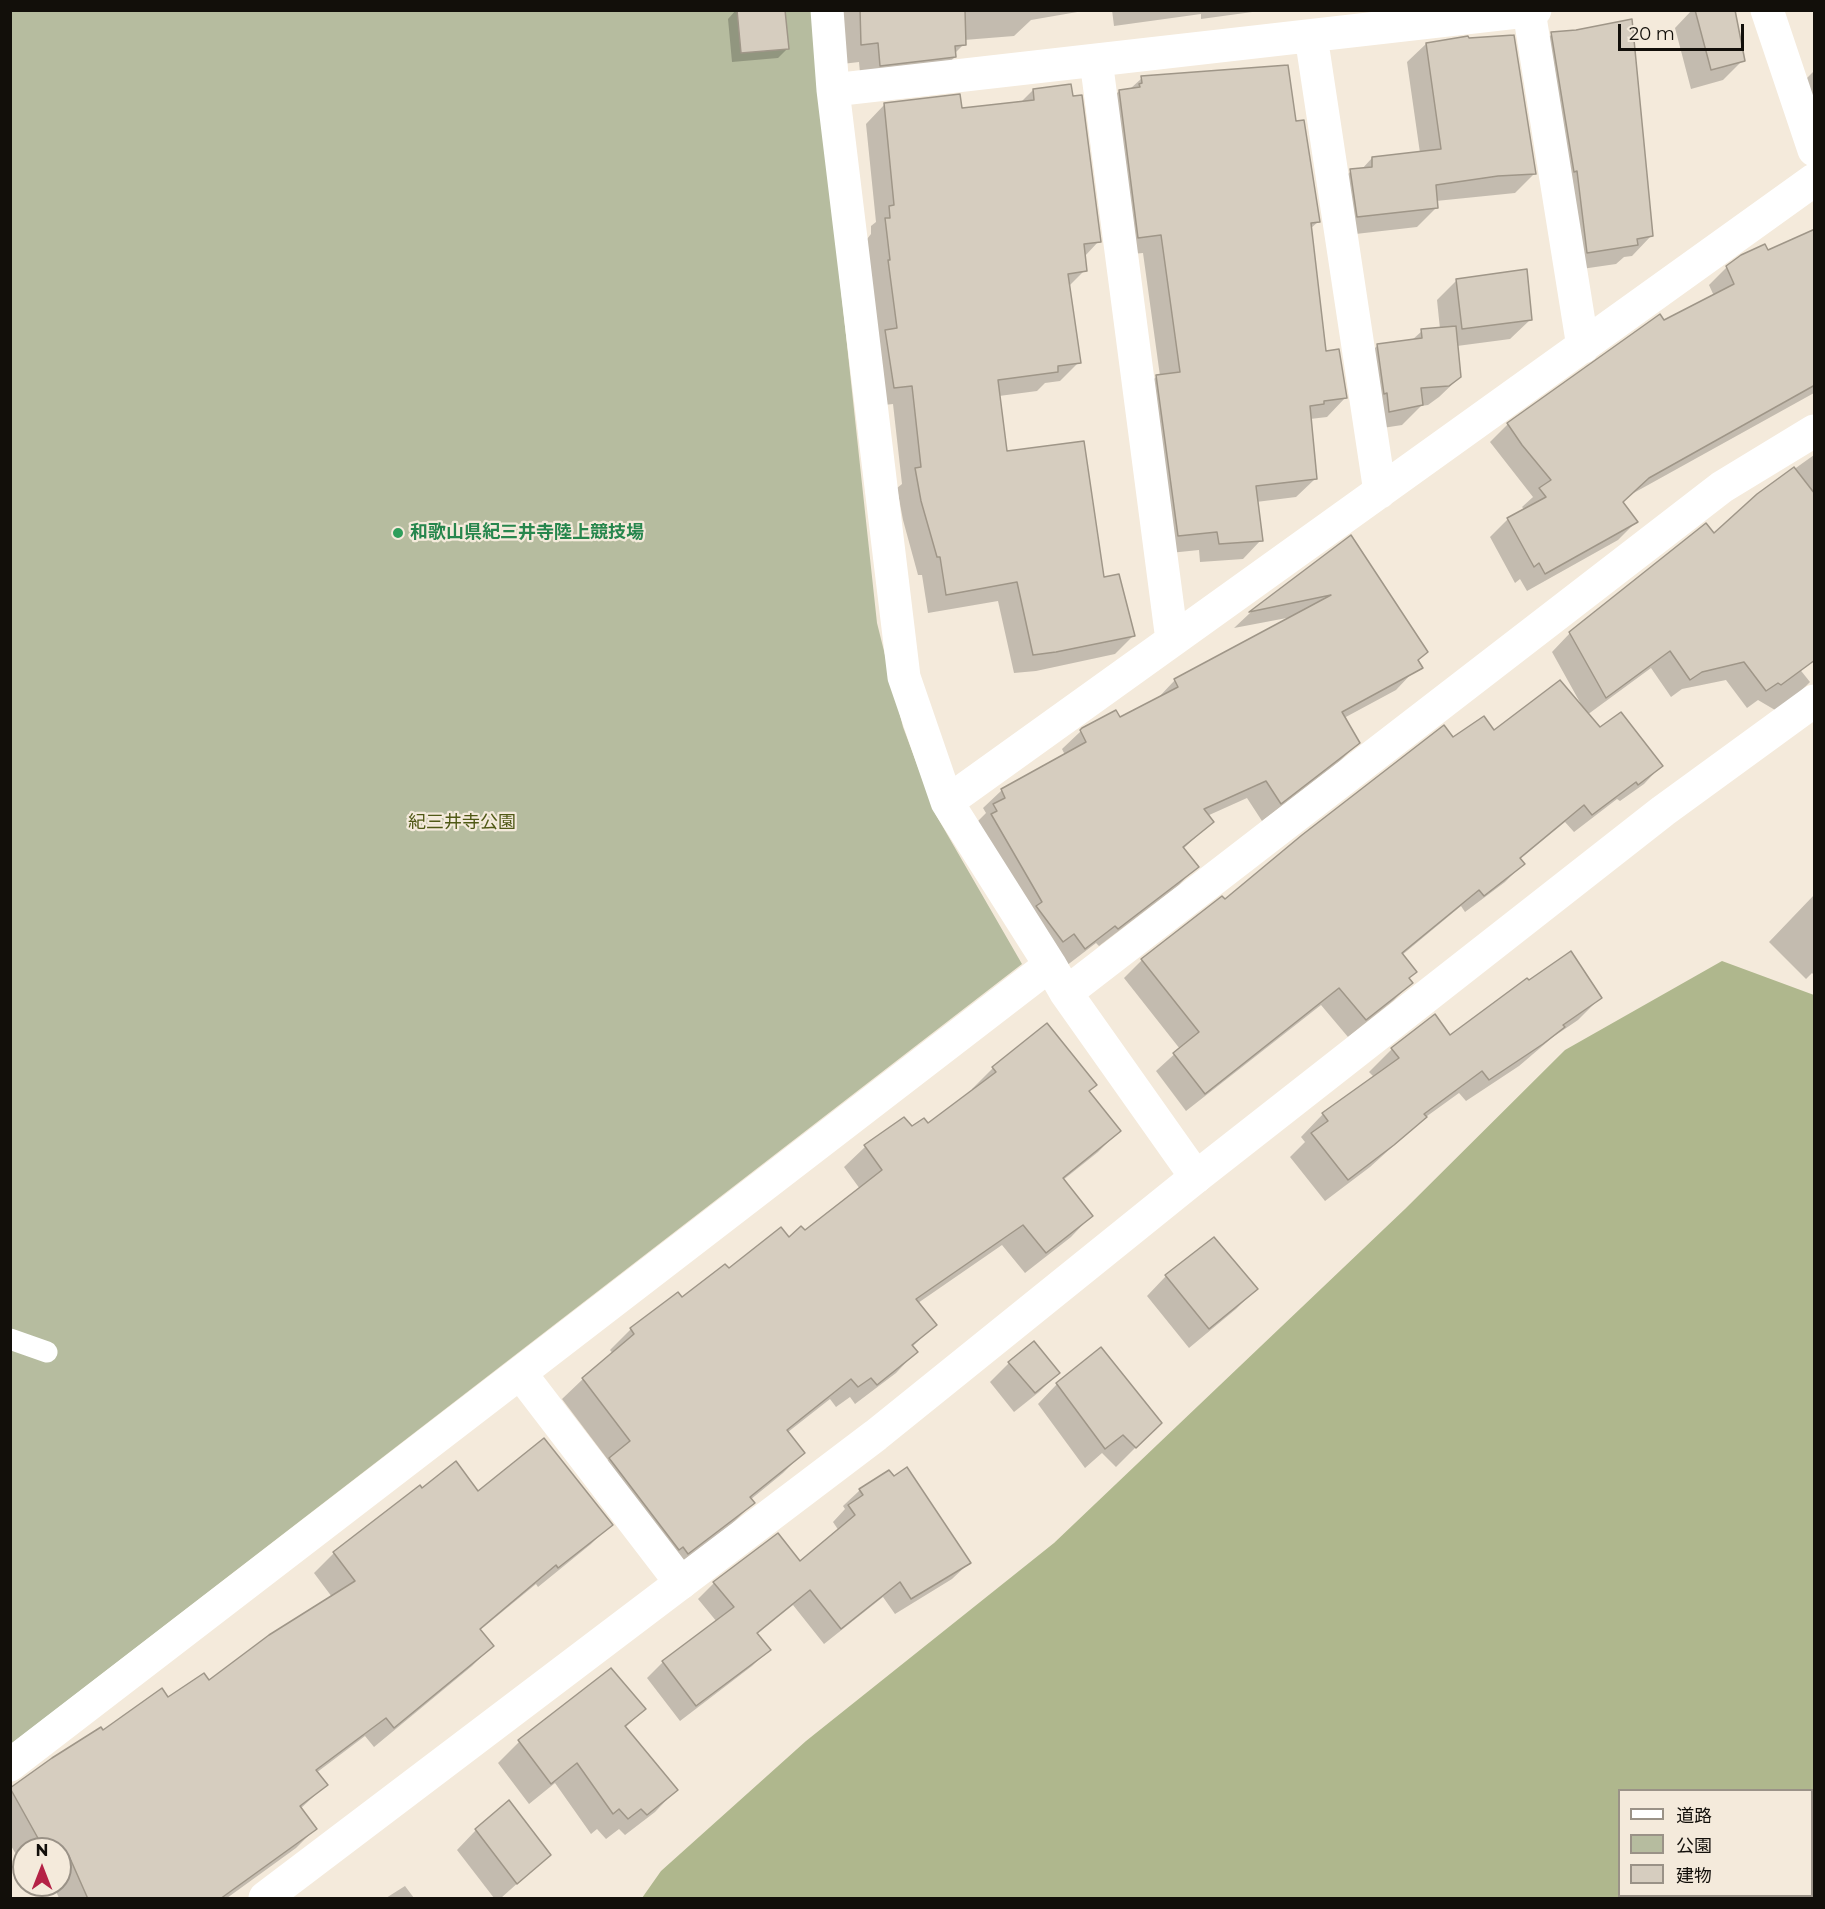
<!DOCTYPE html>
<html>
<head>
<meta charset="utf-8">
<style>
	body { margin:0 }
	#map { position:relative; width:1825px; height:1909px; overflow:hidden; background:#f4eadb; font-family:Montserrat,"Noto Sans JP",sans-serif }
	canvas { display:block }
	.frame { position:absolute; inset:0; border:12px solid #120f0a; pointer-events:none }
	.legend { position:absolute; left:1618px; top:1789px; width:195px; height:108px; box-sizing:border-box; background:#f4eadb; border:2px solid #9a9287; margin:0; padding:8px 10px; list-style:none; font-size:18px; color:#120f0a }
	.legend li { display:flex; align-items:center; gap:12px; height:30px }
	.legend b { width:30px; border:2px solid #9a9287 }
	.north { position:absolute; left:12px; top:1837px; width:60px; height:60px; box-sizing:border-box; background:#f4eadb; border:2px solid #9a9287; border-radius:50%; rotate:0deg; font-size:16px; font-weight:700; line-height:24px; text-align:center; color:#120f0a }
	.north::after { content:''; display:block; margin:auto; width:21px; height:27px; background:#b42246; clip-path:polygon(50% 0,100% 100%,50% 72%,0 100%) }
	.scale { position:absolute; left:1618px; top:24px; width:126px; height:27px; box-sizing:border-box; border:3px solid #120f0a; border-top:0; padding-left:8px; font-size:18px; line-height:21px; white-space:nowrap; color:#120f0a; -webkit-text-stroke:4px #f4eadb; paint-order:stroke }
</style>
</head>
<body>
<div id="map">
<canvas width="1825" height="1909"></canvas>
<div class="frame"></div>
<ul class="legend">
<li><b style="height:8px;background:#fff"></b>道路</li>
<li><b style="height:16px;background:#b6bc9f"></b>公園</li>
<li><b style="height:16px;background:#d6cdbf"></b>建物</li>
</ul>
<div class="north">N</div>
<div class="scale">20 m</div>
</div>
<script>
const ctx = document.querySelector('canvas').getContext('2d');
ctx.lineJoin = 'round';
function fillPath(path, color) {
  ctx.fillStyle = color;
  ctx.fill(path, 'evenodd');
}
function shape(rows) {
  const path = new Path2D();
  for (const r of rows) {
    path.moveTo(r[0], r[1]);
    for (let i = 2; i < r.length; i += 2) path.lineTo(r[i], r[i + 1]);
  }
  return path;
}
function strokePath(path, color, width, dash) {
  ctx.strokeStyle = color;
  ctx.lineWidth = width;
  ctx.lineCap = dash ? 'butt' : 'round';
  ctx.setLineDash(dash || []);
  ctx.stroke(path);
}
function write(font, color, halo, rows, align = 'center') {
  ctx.font = font + ' Montserrat,"Noto Sans JP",sans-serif';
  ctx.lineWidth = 4.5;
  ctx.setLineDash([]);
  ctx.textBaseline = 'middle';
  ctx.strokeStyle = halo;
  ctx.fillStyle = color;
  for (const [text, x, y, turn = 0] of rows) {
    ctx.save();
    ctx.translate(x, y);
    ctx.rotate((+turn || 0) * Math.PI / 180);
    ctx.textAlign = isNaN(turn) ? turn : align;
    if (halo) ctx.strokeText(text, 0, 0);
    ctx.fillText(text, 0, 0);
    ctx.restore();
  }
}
const green = shape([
	[11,11,811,11,877,623,903,727,936,815,1022,964,11,1744]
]);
const forest = shape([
	[1722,961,1814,995,1814,1898,642,1898,661,1871,806,1741,1054,1543,1405,1209,1565,1050],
	[1620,1790,1812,1790,1812,1896,1620,1896]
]);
const shadow = shape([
	[736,10,784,10,788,48,778,58,732,62,728,19],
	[834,10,1089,10,1031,20,1014,36,964,40,964,44,954,54,955,57,935,76,861,84,859,62,842,64],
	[1112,10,1267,10,1201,19,1201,14,1114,26],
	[1692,10,1728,10,1743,60,1723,80,1691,89,1675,28],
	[1552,34,1651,236,1632,256,1624,257,1616,264,1568,271,1532,53],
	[1481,37,1535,173,1515,193,1436,201,1437,207,1417,227,1338,236,1331,191,1351,171,1361,170,1372,158,1420,153,1407,62,1427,43],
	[1814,71,1814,130,1793,92],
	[1142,78,1295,122,1319,221,1310,229,1324,353,1345,398,1327,417,1310,419,1315,479,1296,497,1256,502,1261,540,1243,559,1200,562,1199,550,1160,554,1138,395,1157,376,1160,376,1143,253,1120,255,1101,110,1119,91,1130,89],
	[1033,90,1099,241,1084,257,1085,270,1068,287,1079,362,1060,381,1045,383,1037,391,999,396,1006,453,1103,579,1134,635,1115,654,1036,671,1014,673,998,601,928,613,922,575,918,575,903,520,897,488,902,484,893,404,875,406,867,239,871,234,871,226,876,222,866,124,885,104,960,109,1020,103],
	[1814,231,1814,393,1630,495,1622,503,1636,522,1618,540,1527,591,1520,579,1515,583,1490,537,1508,519,1525,510,1522,507,1533,497,1490,442,1508,424,1664,321,1714,296,1709,285,1727,267,1768,252],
	[1457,280,1530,320,1510,339,1457,346,1460,377,1439,397,1428,405,1421,406,1402,425,1370,430,1358,365,1377,346,1411,341,1422,331,1440,329,1437,300],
	[1814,455,1814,633,1786,652,1810,682,1792,700,1775,710,1758,700,1747,708,1726,680,1682,689,1671,697,1651,668,1587,715,1599,729,1661,766,1644,784,1620,801,1617,799,1574,832,1565,822,1519,860,1523,864,1505,882,1465,912,1461,906,1402,955,1408,979,1411,983,1393,1001,1348,1037,1321,1005,1186,1111,1156,1071,1180,1049,1124,978,1142,960,1453,739,1494,732,1582,706,1552,652,1570,633,1713,536,1758,495],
	[1351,537,1426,652,1414,664,1414,671,1396,690,1344,718,1358,743,1340,761,1262,821,1247,798,1207,816,1212,822,1183,849,1197,866,1179,885,1099,946,1096,943,1066,966,976,823,986,813,983,808,1002,790,1065,755,1062,749,1081,731,1119,719,1157,699,1175,680,1292,617,1234,628,1250,613],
	[1814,895,1814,975,1812,973,1806,979,1769,942],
	[1600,998,1578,1020,1553,1037,1519,1066,1466,1101,1459,1093,1423,1119,1370,1167,1325,1201,1290,1157,1305,1142,1301,1137,1323,1114,1374,1077,1369,1072,1392,1049,1434,1016,1450,1037],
	[1046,1025,1088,1092,1119,1131,1098,1152,1063,1180,1091,1216,1071,1237,1025,1273,1002,1245,918,1303,935,1325,912,1347,916,1352,896,1373,855,1404,850,1397,836,1407,830,1399,788,1432,803,1453,783,1473,750,1500,753,1503,732,1524,667,1573,589,1479,608,1460,562,1399,583,1379,613,1354,610,1350,631,1329,677,1294,682,1300,728,1271,804,1232,860,1189,844,1167,865,1147,904,1119,912,1129,928,1126,974,1091,972,1089,993,1068],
	[1166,1276,1256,1289,1236,1309,1189,1348,1147,1296],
	[1009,1363,1058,1373,1039,1392,1014,1412,990,1382],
	[1057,1384,1141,1442,1116,1467,1102,1453,1085,1468,1038,1404],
	[889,1472,969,1563,952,1579,895,1614,883,1597,824,1644,793,1605,756,1635,769,1650,752,1666,680,1721,647,1678,663,1662,717,1622,698,1599,714,1583,778,1535,800,1563,839,1531,833,1522,845,1509,843,1506,860,1490],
	[420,1487,422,1490,478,1493,611,1524,591,1544,538,1587,536,1584,479,1631,492,1646,472,1666,374,1747,365,1736,316,1773,326,1785,300,1809,315,1829,296,1848,227,1898,59,1898,53,1885,60,1885,60,1849,24,1849,24,1868,10,1844,10,1790,53,1759,167,1699,209,1682,332,1597,314,1573,334,1553],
	[644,1709,625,1728,676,1790,655,1812,625,1835,619,1829,606,1839,597,1829,591,1834,555,1783,529,1804,498,1763,519,1742],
	[476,1830,549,1855,501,1898,494,1898,457,1850],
	[405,1886,414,1898,386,1898]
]);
const building = shape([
	[737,10,785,10,789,49,741,53,737,10],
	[860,10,965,10,966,45,955,46,956,57,880,66,878,43,861,45,860,10],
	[1695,10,1735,10,1745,61,1711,70,1695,10],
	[1632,19,1653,236,1637,239,1638,245,1587,253,1577,171,1574,172,1551,32,1576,30,1632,19],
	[1514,35,1536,174,1498,176,1436,185,1438,208,1357,217,1350,169,1372,167,1372,157,1441,149,1426,43,1468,36,1469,38,1514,35],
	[1288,65,1296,121,1304,120,1320,222,1311,223,1326,351,1339,349,1347,398,1324,401,1324,404,1310,406,1317,479,1256,486,1263,541,1219,544,1217,532,1178,536,1156,375,1180,372,1161,235,1138,238,1119,90,1140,87,1139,84,1142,83,1141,76,1288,65],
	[1071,84,1073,96,1082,95,1101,242,1084,244,1087,271,1068,274,1081,363,1058,366,1058,372,998,380,1007,451,1084,441,1104,577,1119,574,1135,636,1056,652,1033,655,1017,582,946,595,940,557,937,557,921,501,915,468,921,467,912,386,894,388,885,330,897,328,888,260,890,260,885,218,890,218,889,206,894,205,884,103,960,94,962,108,1034,100,1033,89,1071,84],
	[1815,229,1815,385,1649,478,1623,502,1638,522,1545,574,1539,563,1534,567,1507,518,1546,497,1539,488,1551,480,1522,445,1507,423,1660,314,1664,320,1734,284,1726,266,1741,255,1765,244,1768,250,1815,229],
	[1527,269,1532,320,1462,329,1456,279,1527,269],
	[1456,326,1461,377,1449,386,1421,388,1423,405,1389,412,1387,393,1384,394,1377,344,1422,338,1421,329,1456,326],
	[1794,467,1815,494,1815,660,1781,685,1778,683,1766,691,1744,662,1702,672,1690,680,1670,651,1606,698,1569,632,1706,523,1714,533,1757,494,1794,467],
	[1351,535,1428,652,1418,660,1423,668,1342,712,1360,743,1281,804,1266,781,1204,809,1214,822,1183,847,1199,867,1118,929,1115,926,1085,949,1074,934,1063,942,1036,906,1042,902,991,814,997,811,993,804,1005,798,1001,789,1086,742,1080,730,1082,728,1116,710,1120,717,1178,687,1174,679,1331,595,1249,612,1351,535],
	[1560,680,1600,727,1621,712,1663,766,1638,785,1636,782,1592,815,1584,805,1520,858,1525,864,1484,896,1479,890,1402,953,1417,972,1409,978,1413,983,1366,1020,1339,988,1205,1094,1173,1053,1199,1032,1141,959,1222,896,1225,899,1302,835,1444,725,1453,737,1484,716,1494,730,1560,680],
	[1571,951,1602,998,1563,1025,1565,1027,1543,1044,1489,1080,1482,1071,1424,1114,1427,1117,1394,1145,1348,1180,1311,1133,1328,1121,1322,1113,1399,1058,1391,1048,1435,1014,1450,1035,1527,978,1529,980,1571,951],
	[1047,1023,1097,1085,1089,1091,1121,1131,1063,1178,1093,1216,1046,1253,1023,1225,916,1299,937,1325,912,1345,918,1352,877,1385,871,1378,858,1387,851,1379,787,1430,805,1453,750,1497,755,1503,688,1554,683,1547,679,1550,609,1458,630,1441,582,1378,634,1334,630,1328,678,1292,682,1297,725,1264,729,1268,781,1227,789,1237,801,1226,805,1230,882,1170,864,1145,904,1117,912,1126,924,1118,928,1123,996,1072,992,1067,1047,1023],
	[1214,1237,1258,1289,1209,1329,1165,1275,1214,1237],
	[1034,1341,1060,1373,1035,1393,1008,1362,1034,1341],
	[1101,1347,1162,1423,1136,1448,1123,1435,1105,1449,1056,1383,1101,1347],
	[544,1438,613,1525,558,1568,556,1565,480,1629,494,1646,394,1728,386,1718,316,1770,328,1785,300,1806,317,1829,220,1899,88,1899,69,1856,60,1861,60,1849,44,1849,10,1788,52,1758,101,1727,103,1730,162,1688,168,1697,204,1673,209,1680,269,1635,355,1581,333,1552,420,1485,422,1488,456,1461,478,1491,544,1438],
	[907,1467,971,1563,911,1599,900,1582,841,1629,810,1590,757,1633,771,1650,696,1706,662,1661,734,1607,713,1582,778,1533,800,1561,855,1515,848,1505,863,1495,859,1489,889,1470,894,1476,907,1467],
	[611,1668,646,1709,625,1726,678,1790,647,1815,641,1809,628,1819,619,1809,613,1814,577,1763,551,1784,518,1740,611,1668],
	[509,1800,551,1855,517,1884,475,1829,509,1800]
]);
const lane = shape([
	[10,1339,47,1352]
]);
const street = shape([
	[827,10,833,90,904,677,947,802,1050,965,1066,993,1196,1177],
	[1767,10,1814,150],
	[1529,11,1583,347],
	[1311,36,1380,492],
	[1096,60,1172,640],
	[833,90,1535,10],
	[947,802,1814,180],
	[1066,993,1722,487,1814,431],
	[681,1583,520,1373,1050,965],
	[10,1765,520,1373]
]);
const secondary = shape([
	[265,1898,876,1435,1196,1177,1663,811,1814,701]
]);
const markers = [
	[398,533,6,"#2e9e5b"]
];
const leisureNames = [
	["和歌山県紀三井寺陸上競技場",410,533]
];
const parkNames = [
	["紀三井寺公園",462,823]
];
fillPath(green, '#b6bc9f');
fillPath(forest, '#afb78d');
fillPath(shadow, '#0003');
fillPath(building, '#d6cdbf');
strokePath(building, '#9f9688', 1.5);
strokePath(lane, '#fff', 21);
strokePath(street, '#fff', 33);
strokePath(secondary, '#fff', 33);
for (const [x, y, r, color] of markers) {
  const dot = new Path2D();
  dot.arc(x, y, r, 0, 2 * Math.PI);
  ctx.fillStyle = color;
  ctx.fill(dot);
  strokePath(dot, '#f4eadb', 2);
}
write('bold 18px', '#27864d', '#f4eadb', leisureNames, 'left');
write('18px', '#505916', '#f4eadb', parkNames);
</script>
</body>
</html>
